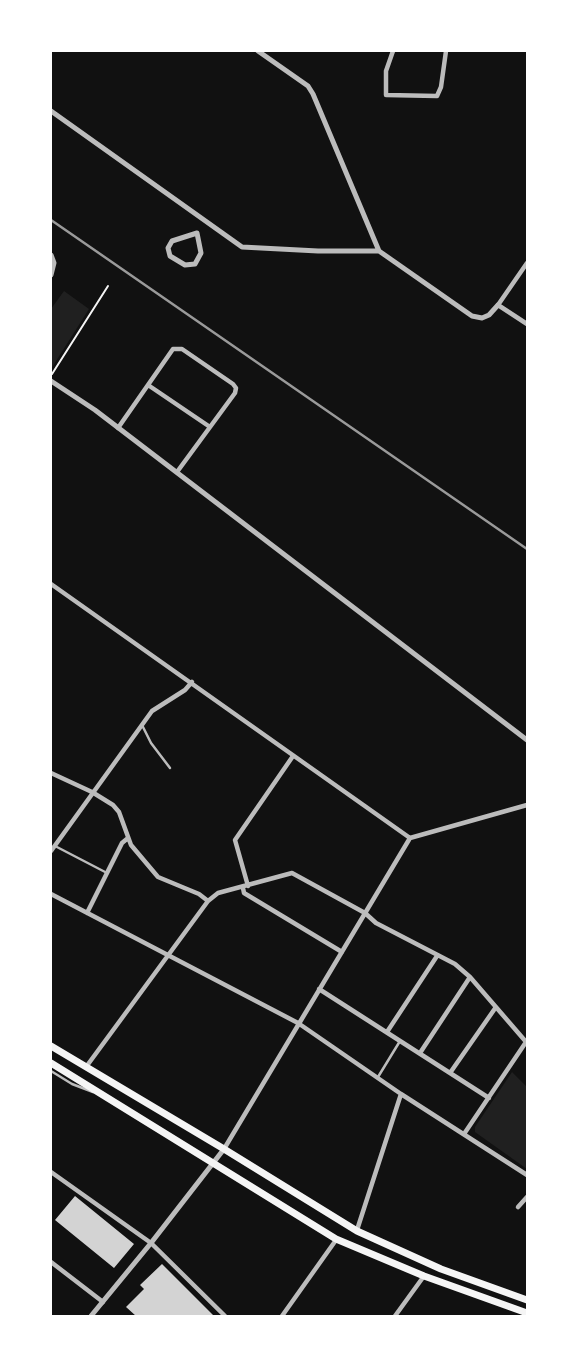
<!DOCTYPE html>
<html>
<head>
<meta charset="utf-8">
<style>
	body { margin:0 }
	#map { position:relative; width:578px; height:1367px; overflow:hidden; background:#111; font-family:"PT Sans",sans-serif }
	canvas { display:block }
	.frame { position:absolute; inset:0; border:52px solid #fff; pointer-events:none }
</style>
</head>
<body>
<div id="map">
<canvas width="578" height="1367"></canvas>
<div class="frame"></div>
</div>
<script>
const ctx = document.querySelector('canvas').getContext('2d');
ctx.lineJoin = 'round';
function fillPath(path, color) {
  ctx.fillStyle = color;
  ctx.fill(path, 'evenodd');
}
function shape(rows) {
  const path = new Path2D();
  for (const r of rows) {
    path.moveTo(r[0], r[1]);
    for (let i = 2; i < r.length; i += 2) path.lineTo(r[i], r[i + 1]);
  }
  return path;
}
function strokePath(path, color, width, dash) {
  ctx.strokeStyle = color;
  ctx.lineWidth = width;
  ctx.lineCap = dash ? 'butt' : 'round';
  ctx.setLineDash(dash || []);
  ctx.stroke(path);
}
const green = shape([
	[64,291,89,309,51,369,51,309],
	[512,1072,527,1087,527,1169,475,1132,475,1127]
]);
const building = shape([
	[75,1196,134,1244,114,1268,55,1220],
	[162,1264,214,1316,136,1316,126,1307,144,1289,140,1285]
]);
const path = shape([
	[52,374,108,286]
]);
const service = shape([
	[142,725,151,743,170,768],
	[55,846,107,873],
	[51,1071,72,1084,93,1092],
	[378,1077,400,1041]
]);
const minor = shape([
	[393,51,386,71,386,95,437,96,441,87,446,51],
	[527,263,498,305,527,324],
	[148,385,210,427],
	[118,428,173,349,182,349,233,384,236,388,235,393,177,472],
	[51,584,410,838],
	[51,773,92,792,113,805,119,812,131,845,158,877,199,894,208,901],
	[51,851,152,711,185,690,192,682],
	[248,886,235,840,293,756],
	[243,888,244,893,342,952],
	[51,894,298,1023,401,1094],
	[87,913,122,843,128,838],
	[319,989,450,1073],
	[387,1032,437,956],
	[420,1053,470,977],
	[86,1067,208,901,218,893,292,873,365,913,376,923,455,964,470,977,527,1043],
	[489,1098,450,1073,496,1007],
	[464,1134,526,1042],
	[224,1149,410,838,527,805],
	[51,1172,151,1243,225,1316],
	[518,1207,527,1197],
	[357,1230,401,1094,527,1175],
	[51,1262,103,1302],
	[282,1316,336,1240],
	[395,1316,424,1276]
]);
const tertiary = shape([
	[258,51,308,86,313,94,379,251,472,316,482,318,489,315,498,305],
	[51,111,242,247,318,251,379,251],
	[197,233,201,253,195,264,185,265,170,256,168,248,172,241,197,233],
	[51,255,54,263,51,275],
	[51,381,95,410,527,740],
	[91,1316,151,1243,224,1149]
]);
const primary = shape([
	[51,1046,224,1149,357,1231,441,1269,527,1300],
	[51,1063,336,1239,424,1276,527,1313]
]);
const rail = shape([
	[51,220,527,549]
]);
fillPath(green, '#202020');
fillPath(building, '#d3d3d3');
strokePath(path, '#f5f5f5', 2);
strokePath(service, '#bcbcbc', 2.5);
strokePath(minor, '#bcbcbc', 4.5);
strokePath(tertiary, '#bcbcbc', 5);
strokePath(primary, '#f5f5f5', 7);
strokePath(rail, '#9a9a9a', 2.5);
</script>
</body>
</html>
